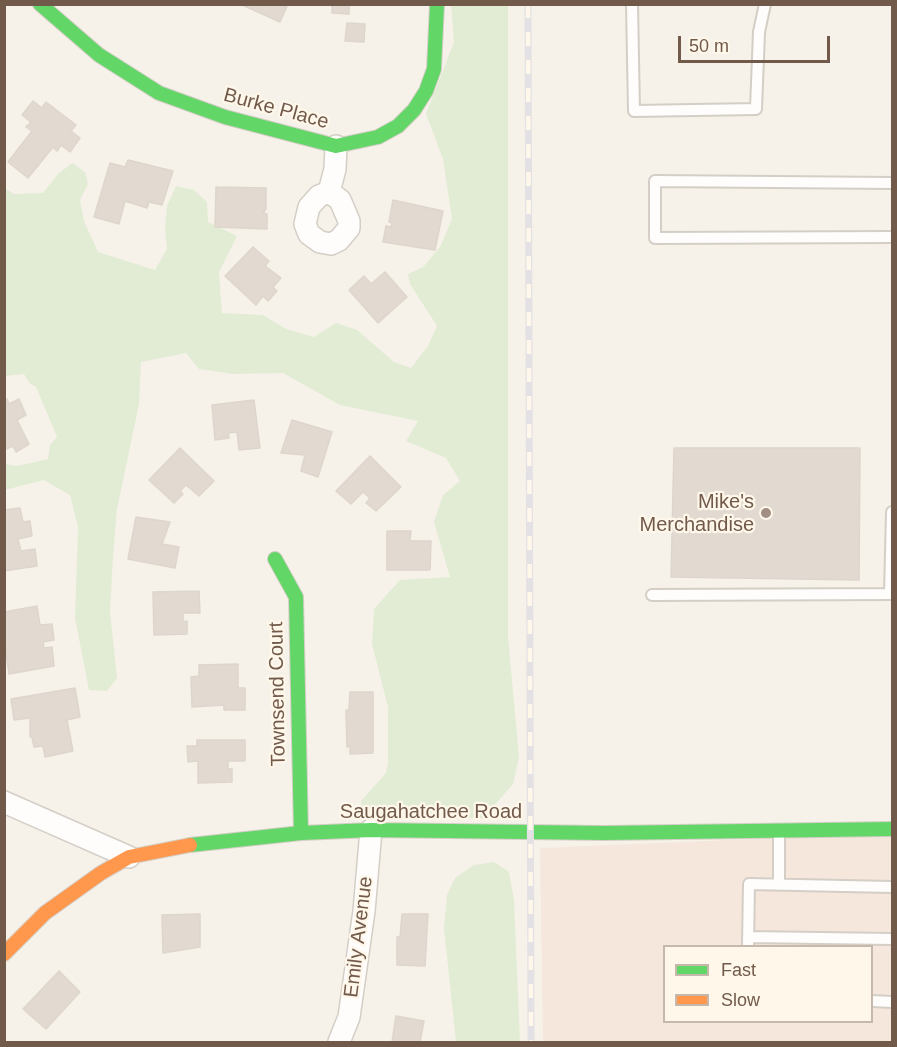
<!DOCTYPE html>
<html>
<head>
<meta charset="utf-8">
<style>
	body { margin:0 }
	#map { position:relative; width:897px; height:1047px; overflow:hidden; background:#f6f2e9; font-family:Helvetica,sans-serif }
	canvas { display:block }
	.frame { position:absolute; inset:0; border:6px solid #725a4b; pointer-events:none }
	.legend { position:absolute; left:663px; top:945px; width:210px; height:78px; box-sizing:border-box; background:#fef7ea; border:2px solid #c6b8aa; margin:0; padding:8px 10px; list-style:none; font-size:18px; color:#725a4b }
	.legend li { display:flex; align-items:center; gap:12px; height:30px }
	.legend b { width:30px; border:2px solid #c6b8aa }
	.scale { position:absolute; left:678px; top:36px; width:152px; height:27px; box-sizing:border-box; border:3px solid #725a4b; border-top:0; padding-left:8px; font-size:18px; line-height:21px; white-space:nowrap; color:#725a4b; -webkit-text-stroke:4px #fef7ea; paint-order:stroke }
</style>
</head>
<body>
<div id="map">
<canvas width="897" height="1047"></canvas>
<div class="frame"></div>
<ul class="legend">
<li><b style="height:8px;background:#63d668"></b>Fast</li>
<li><b style="height:8px;background:#ff974d"></b>Slow</li>
</ul>
<div class="scale">50 m</div>
</div>
<script>
const ctx = document.querySelector('canvas').getContext('2d');
ctx.lineJoin = 'round';
function fillPath(path, color) {
  ctx.fillStyle = color;
  ctx.fill(path, 'evenodd');
}
function shape(rows) {
  const path = new Path2D();
  for (const r of rows) {
    path.moveTo(r[0], r[1]);
    for (let i = 2; i < r.length; i += 2) path.lineTo(r[i], r[i + 1]);
  }
  return path;
}
function strokePath(path, color, width, dash) {
  ctx.strokeStyle = color;
  ctx.lineWidth = width;
  ctx.lineCap = dash ? 'butt' : 'round';
  ctx.setLineDash(dash || []);
  ctx.stroke(path);
}
function write(font, color, halo, rows, align = 'center') {
  ctx.font = font + ' Helvetica,sans-serif';
  ctx.lineWidth = 4.5;
  ctx.setLineDash([]);
  ctx.textBaseline = 'middle';
  ctx.strokeStyle = halo;
  ctx.fillStyle = color;
  for (const [text, x, y, turn = 0] of rows) {
    ctx.save();
    ctx.translate(x, y);
    ctx.rotate((+turn || 0) * Math.PI / 180);
    ctx.textAlign = isNaN(turn) ? turn : align;
    if (halo) ctx.strokeText(text, 0, 0);
    ctx.fillText(text, 0, 0);
    ctx.restore();
  }
}
const commercial = shape([
	[892,833,892,1042,543,1042,540,848],
	[664,946,872,946,872,1022,664,1022]
]);
const green = shape([
	[451,5,508,5,508,637,519,757,513,784,483,818,362,817,361,801,386,773,388,763,388,707,372,644,374,609,400,580,450,577,434,522,443,495,460,481,446,458,406,441,418,421,340,405,283,373,234,374,199,369,186,353,141,362,139,404,117,509,113,557,110,611,117,678,107,691,89,690,75,618,78,527,70,495,44,480,5,490,5,464,17,466,48,459,50,445,57,437,36,387,30,384,24,374,5,376,4,188,14,194,43,193,58,174,72,163,85,172,88,184,80,200,84,221,98,252,155,270,167,249,165,229,167,206,176,186,194,190,207,202,208,222,237,236,219,272,222,313,263,315,286,329,314,337,336,323,357,330,394,362,411,368,428,346,437,326,410,284,408,274,423,267,440,247,452,219,443,159,426,114,454,42],
	[494,862,509,872,514,900,520,1042,456,1042,444,928,447,895,455,878,474,865]
]);
const building = shape([
	[240,4,288,4,280,22,240,4],
	[332,4,349,4,349,14,332,13,332,4],
	[347,23,365,24,364,42,345,41,347,23],
	[33,101,42,108,46,102,76,125,71,131,80,138,70,152,61,145,57,151,53,147,28,178,8,162,32,131,26,127,31,122,22,115,33,101],
	[128,160,173,171,162,205,149,202,147,208,125,201,119,224,94,217,110,163,125,167,128,160],
	[216,187,266,188,266,209,263,213,267,214,267,229,215,227,216,187],
	[393,200,443,211,435,250,383,242,386,226,391,227,392,223,389,222,393,200],
	[253,247,269,261,265,266,281,278,273,287,277,291,268,301,263,296,256,305,225,276,253,247],
	[385,272,407,297,378,323,349,290,364,276,371,284,385,272],
	[7,399,9,404,19,399,26,415,17,420,29,444,16,452,13,446,4,450,4,400,7,399],
	[254,400,260,448,239,450,237,432,228,433,229,438,215,440,212,405,254,400],
	[292,420,332,432,318,477,301,471,305,455,281,453,292,420],
	[180,448,214,481,199,496,186,485,180,491,183,494,174,503,149,480,180,448],
	[674,448,860,448,859,580,671,577,674,448],
	[370,456,401,487,376,511,366,503,370,498,363,492,351,504,336,491,370,456],
	[20,508,23,522,30,521,32,536,18,539,21,551,35,549,37,566,4,571,4,510,20,508],
	[136,517,170,522,162,544,179,547,175,568,128,559,136,517],
	[387,531,411,531,410,541,431,541,430,570,387,570,387,531],
	[199,591,200,613,183,613,183,622,187,621,187,634,154,635,153,592,199,591],
	[37,606,40,625,52,624,54,640,43,642,44,648,52,647,54,666,9,674,4,640,4,612,37,606],
	[238,664,238,688,245,688,245,710,224,710,224,705,192,707,191,677,199,676,199,665,238,664],
	[75,688,80,717,67,720,73,751,45,757,43,746,34,747,32,737,30,737,30,718,14,720,11,699,75,688],
	[350,692,373,692,373,753,350,754,350,746,347,747,346,710,349,710,350,692],
	[197,740,245,740,245,761,228,761,228,769,232,769,232,782,198,783,198,761,188,762,187,746,197,746,197,740],
	[200,914,200,947,163,953,162,915,200,914],
	[402,914,428,914,425,966,397,965,397,937,400,937,402,914],
	[59,971,80,992,46,1029,23,1009,59,971],
	[396,1016,424,1021,420,1042,392,1042,396,1016]
]);
const lane = shape([
	[632,4,634,111,756,109,759,32,765,4],
	[892,183,655,181,655,238,892,237],
	[890,594,892,512],
	[652,595,892,594],
	[779,834,779,885],
	[748,937,892,939],
	[748,946,749,884,892,887],
	[872,1001,892,1002]
]);
const street = shape([
	[329,192,340,200,349,221,349,228,339,240,331,244,320,242,309,234,305,224,309,207,319,196,329,192],
	[329,192,335,169,336,146],
	[4,802,129,857],
	[339,1042,349,1017,364,911,371,830]
]);
const fast = shape([
	[40,4,99,55,159,93,225,117,336,146,378,137,398,126,414,110,426,91,434,69,437,4],
	[275,559,296,597,301,833],
	[190,845,301,833,371,830,604,833,892,829]
]);
const slow = shape([
	[4,954,45,913,101,873,129,857,190,845]
]);
const rail = shape([
	[528,4,531,1042]
]);
const markers = [
	[766,513,6,"#a08f82"]
];
const streetNames = [
	["Burke Place",276,109,15],
	["Townsend Court",278,694,-91],
	["Saugahatchee Road",431,812],
	["Emily Avenue",359,937,-83]
];
const poiNames = [
	["Mike's",754,502],
	["Merchandise",754,525]
];
fillPath(commercial, '#f6e7dd');
fillPath(green, '#e2ecd4');
fillPath(building, '#e2dad1');
strokePath(building, '#ded5cc', 1.5);
strokePath(lane, '#d4cec6', 14);
strokePath(street, '#d4cec6', 24);
strokePath(fast, '#d4cec6', 16);
strokePath(slow, '#d4cec6', 16);
strokePath(lane, '#fefdfc', 10);
strokePath(street, '#fefdfc', 21);
strokePath(fast, '#63d668', 14);
strokePath(slow, '#ff974d', 14);
strokePath(rail, '#e4e1e4', 7);
strokePath(rail, '#fef7ea', 4.5, [14]);
for (const [x, y, r, color] of markers) {
  const dot = new Path2D();
  dot.arc(x, y, r, 0, 2 * Math.PI);
  ctx.fillStyle = color;
  ctx.fill(dot);
  strokePath(dot, '#fef7ea', 2);
}
write('20px', '#725a4b', '#fef7ea', streetNames);
write('20px', '#725a4b', '#fef7ea', poiNames, 'right');
</script>
</body>
</html>
